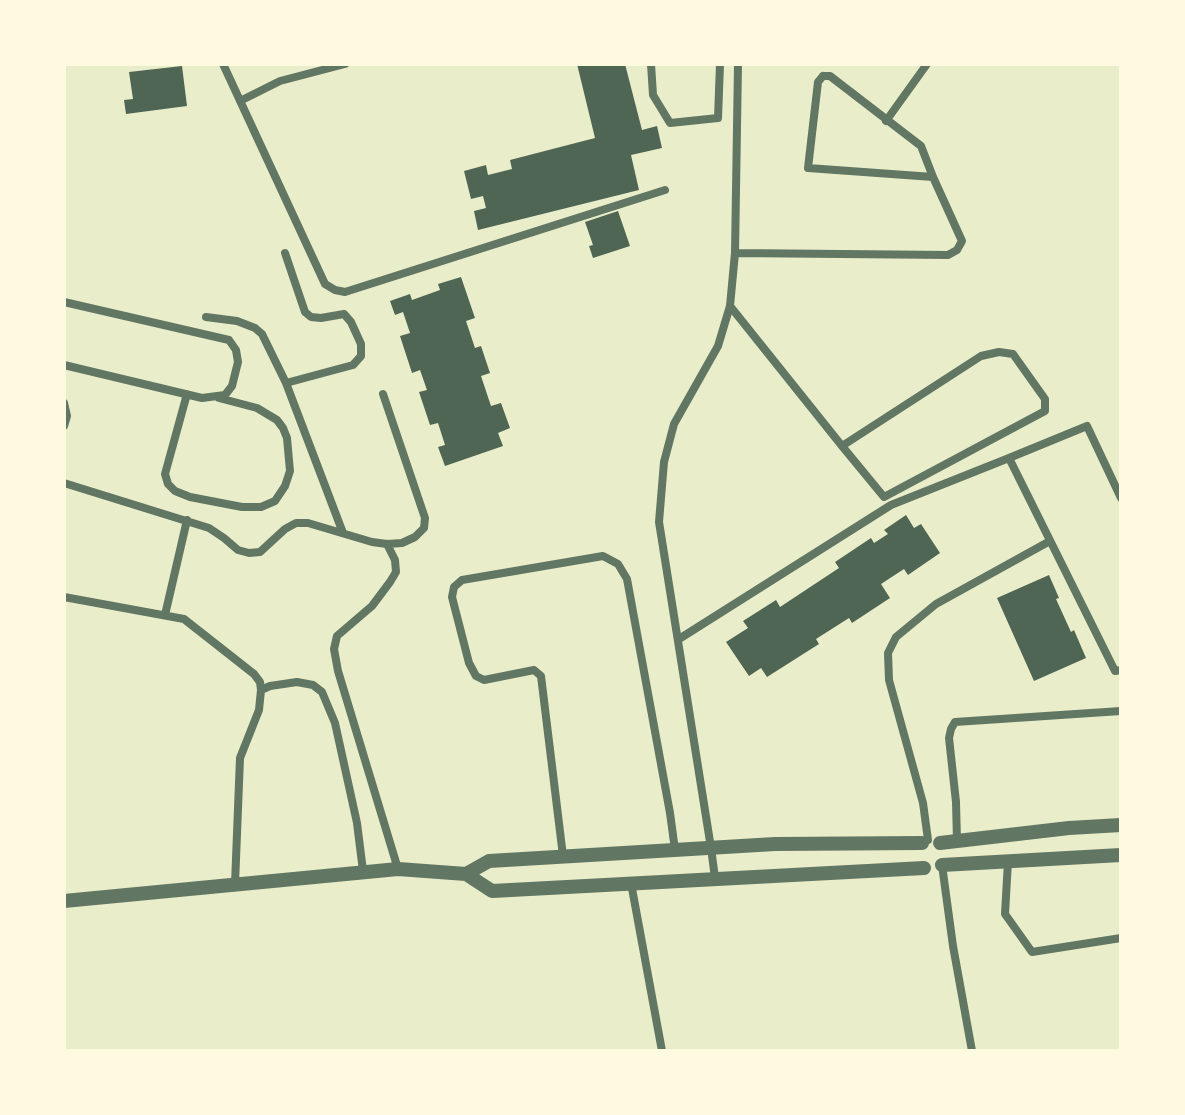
<!DOCTYPE html>
<html>
<head>
<meta charset="utf-8">
<style>
	body { margin:0 }
	#map { position:relative; width:1185px; height:1115px; overflow:hidden; background:#e9edc9; font-family:"IBM Plex Serif",serif }
	canvas { display:block }
	.frame { position:absolute; inset:0; border:66px solid #fefae0; pointer-events:none }
</style>
</head>
<body>
<div id="map">
<canvas width="1185" height="1115"></canvas>
<div class="frame"></div>
</div>
<script>
const ctx = document.querySelector('canvas').getContext('2d');
ctx.lineJoin = 'round';
function fillPath(path, color) {
  ctx.fillStyle = color;
  ctx.fill(path, 'evenodd');
}
function shape(rows) {
  const path = new Path2D();
  for (const r of rows) {
    path.moveTo(r[0], r[1]);
    for (let i = 2; i < r.length; i += 2) path.lineTo(r[i], r[i + 1]);
  }
  return path;
}
function strokePath(path, color, width, dash) {
  ctx.strokeStyle = color;
  ctx.lineWidth = width;
  ctx.lineCap = dash ? 'butt' : 'round';
  ctx.setLineDash(dash || []);
  ctx.stroke(path);
}
const building = shape([
	[577,64,625,64,642,130,657,126,662,148,631,155,639,190,478,230,474,211,486,208,483,196,471,199,464,171,486,165,488,175,512,169,510,160,595,138],
	[182,66,187,106,126,114,124,100,133,99,129,72],
	[618,211,630,246,593,258,589,246,593,245,585,222],
	[461,277,475,318,466,321,475,348,481,346,490,373,481,376,491,406,501,403,510,428,498,433,503,446,445,466,438,447,445,445,438,423,430,425,419,392,427,390,420,370,412,373,400,336,410,333,403,312,395,315,390,301,410,294,412,300,440,290,438,284],
	[906,515,914,528,921,524,940,553,908,575,904,569,881,584,890,598,852,623,849,618,816,639,819,644,767,677,761,668,749,676,726,642,748,628,743,621,776,600,780,607,839,568,835,562,871,538,874,543,888,534,884,530],
	[1049,575,1059,598,1056,599,1071,632,1074,630,1086,658,1034,681,997,598]
]);
const minor = shape([
	[223,64,325,284,335,290,345,292,665,190],
	[651,64,653,95,670,123,718,118,720,64],
	[823,76,830,76,921,146,933,177,808,168,818,82,823,76],
	[240,101,280,81,345,64],
	[886,121,927,64],
	[285,253,305,312,311,317,321,318,344,314,351,322,361,344,361,356,353,365,286,383],
	[735,253,948,255,957,250,962,241,933,177],
	[64,302,229,340,236,350,238,362,232,386,225,395,202,398,64,365],
	[730,306,842,446,884,497,1045,411,1045,399,1013,354,999,352,981,356,842,446],
	[206,317,237,321,255,328,262,334,286,383,343,533],
	[187,394,165,474,168,484,175,491,190,497,242,507,261,507,275,501,285,486,290,471,287,438,283,428,277,420,257,408,219,398],
	[64,403,67,416,64,426],
	[64,483,209,528,224,538,238,550,249,553,260,552,285,529,296,523,308,523,372,542,387,544,402,543,415,537,424,528,425,518,383,394],
	[1121,498,1087,426,1009,458,1115,671,1121,670],
	[387,544,395,560,396,572,390,582,372,606,337,636,334,649,338,671,398,869],
	[64,597,184,619,254,674,260,682,261,690,259,710,240,758,235,884],
	[165,615,187,520],
	[679,639,891,505,1009,458],
	[261,690,270,686,297,682,313,685,322,692,335,723,357,823,363,871],
	[928,840,923,803,889,680,888,653,896,637,936,604,1050,541],
	[957,841,956,802,949,738,951,729,955,722,1121,711],
	[563,856,541,676,534,670,484,680,476,676,469,663,452,597,454,587,462,580,603,556,618,564,627,579,670,813,675,850],
	[1008,861,1005,914,1032,952,1121,938],
	[942,865,953,946,972,1051],
	[715,878,711,848,659,522,664,462,674,424,718,346,730,306,735,253,738,64],
	[631,883,662,1051]
]);
const tertiary = shape([
	[940,843,1069,828,1121,825],
	[942,865,1121,855],
	[466,874,489,861,775,844,922,843],
	[64,901,398,869,466,874,492,891,924,868]
]);
fillPath(building, '#4f6655');
strokePath(minor, '#617663', 8);
strokePath(tertiary, '#617663', 14);
</script>
</body>
</html>
